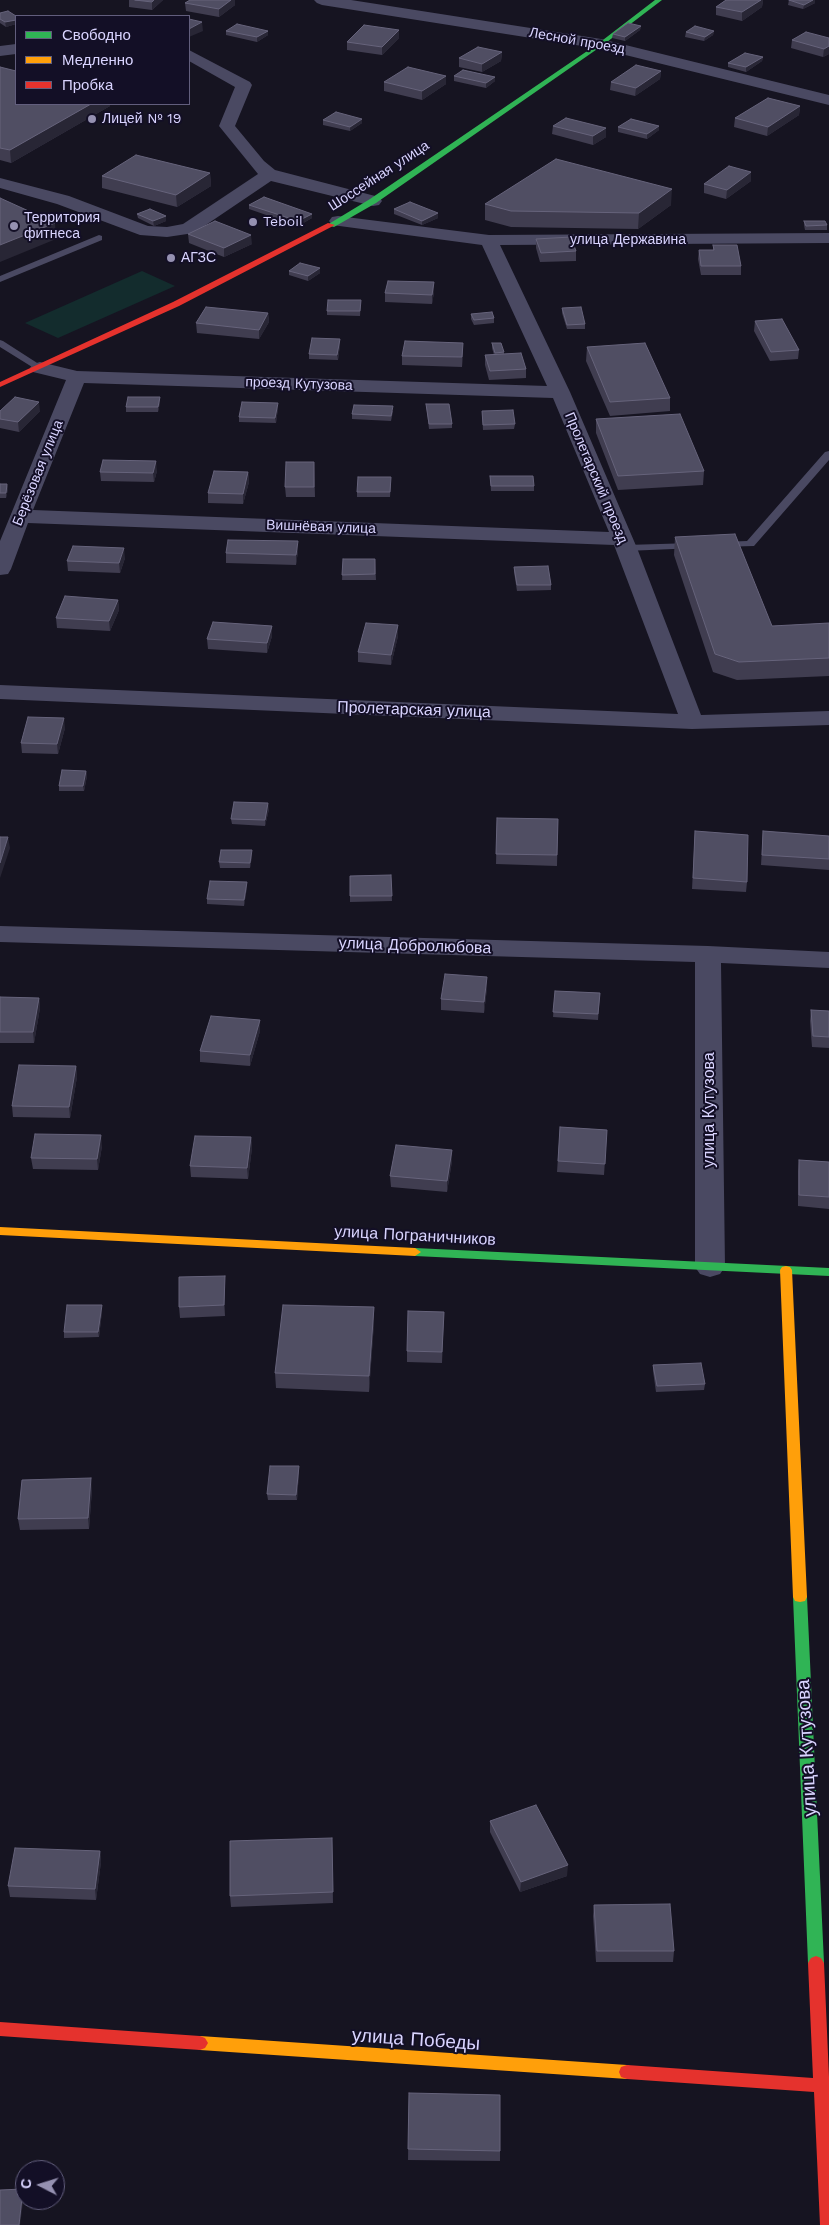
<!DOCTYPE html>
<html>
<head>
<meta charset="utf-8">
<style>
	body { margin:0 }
	#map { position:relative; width:829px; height:2225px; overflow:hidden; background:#161421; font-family:"Work Sans",sans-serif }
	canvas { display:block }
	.legend { position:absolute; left:15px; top:15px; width:175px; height:90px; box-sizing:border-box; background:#130f26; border:1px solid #625e7d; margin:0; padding:6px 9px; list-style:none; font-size:15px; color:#d9d4ff }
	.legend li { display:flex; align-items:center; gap:10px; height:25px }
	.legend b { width:25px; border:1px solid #625e7d }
	.north { position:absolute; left:15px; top:2160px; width:50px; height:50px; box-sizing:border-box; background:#130f26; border:1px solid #625e7d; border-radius:50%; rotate:275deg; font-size:14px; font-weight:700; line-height:20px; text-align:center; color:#d9d4ff }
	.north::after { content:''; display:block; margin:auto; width:18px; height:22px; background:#9591b1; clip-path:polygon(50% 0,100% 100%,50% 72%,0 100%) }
</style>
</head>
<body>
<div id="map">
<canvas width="829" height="2225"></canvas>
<ul class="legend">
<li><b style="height:6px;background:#30b455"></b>Свободно</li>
<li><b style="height:6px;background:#ff9f0a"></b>Медленно</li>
<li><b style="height:6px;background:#e5322d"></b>Пробка</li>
</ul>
<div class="north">С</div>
</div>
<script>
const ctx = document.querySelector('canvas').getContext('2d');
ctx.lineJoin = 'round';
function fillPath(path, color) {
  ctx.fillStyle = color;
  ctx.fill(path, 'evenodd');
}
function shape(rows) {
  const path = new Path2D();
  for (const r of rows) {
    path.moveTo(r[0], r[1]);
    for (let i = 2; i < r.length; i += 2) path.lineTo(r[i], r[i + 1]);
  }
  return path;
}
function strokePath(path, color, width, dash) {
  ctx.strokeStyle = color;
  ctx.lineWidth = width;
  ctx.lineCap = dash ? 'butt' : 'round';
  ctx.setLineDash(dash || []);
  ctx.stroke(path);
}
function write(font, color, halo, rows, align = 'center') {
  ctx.font = font + ' "Work Sans",sans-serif';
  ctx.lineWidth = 4;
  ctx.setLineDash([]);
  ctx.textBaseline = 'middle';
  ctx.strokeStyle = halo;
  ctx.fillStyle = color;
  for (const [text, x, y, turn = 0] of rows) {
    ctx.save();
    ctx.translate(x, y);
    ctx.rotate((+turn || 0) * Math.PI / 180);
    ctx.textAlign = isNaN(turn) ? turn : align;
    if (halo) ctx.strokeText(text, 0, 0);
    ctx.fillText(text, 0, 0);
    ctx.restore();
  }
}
const green = shape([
	[142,271,175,286,58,338,25,323]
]);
const lane = shape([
	[99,235,102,236,102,240,0,282,0,276,99,235],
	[0,340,3,341,45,368,40,371,37,370,0,347,0,340],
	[829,451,829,460,754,546,718,547,717,545,722,542,747,541,825,452,829,451],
	[693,543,697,544,698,546,697,548,626,551,621,548,626,545,693,543]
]);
const street = shape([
	[314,0,351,0,601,39,829,95,829,105,601,49,322,5,317,3,314,0],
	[16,44,16,54,0,56,0,46,16,44],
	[189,50,250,82,252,85,235,126,264,161,275,170,379,197,382,201,379,205,373,206,271,181,194,233,167,237,140,235,57,204,0,188,0,178,69,196,148,226,167,227,183,224,258,174,219,126,235,87,189,61,189,50],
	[338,216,489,235,829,233,829,243,500,245,570,392,637,548,701,715,829,711,829,725,692,729,0,699,0,685,678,714,614,545,28,523,11,569,8,574,0,575,0,541,66,380,33,372,30,368,33,364,40,362,77,371,547,386,482,245,332,225,329,221,332,217,338,216],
	[84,383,553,398,609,532,33,510,84,383],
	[0,926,708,946,829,952,829,968,721,963,725,1267,720,1274,710,1277,700,1274,695,1267,695,962,0,942,0,926]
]);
const fast = shape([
	[655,0,662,0,603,45,376,203,334,227,327,225,370,199,599,43,655,0],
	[415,1248,829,1268,829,1276,415,1256,409,1252,415,1248],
	[800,1592,805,1593,807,1597,824,1963,821,1968,816,1970,811,1968,808,1963,793,1597,795,1593,800,1592]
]);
const slow = shape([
	[0,1227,415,1248,421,1252,415,1256,0,1235,0,1227],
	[786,1266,790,1267,792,1270,807,1597,805,1601,800,1602,795,1601,793,1597,780,1270,782,1267,786,1266],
	[200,2036,627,2065,633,2067,635,2072,633,2077,627,2079,200,2050,195,2048,192,2043,195,2038,200,2036]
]);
const jam = shape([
	[328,223,335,225,179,306,0,387,0,382,173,302,328,223],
	[816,1956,821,1958,824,1963,829,2077,829,2225,820,2225,814,2092,627,2079,621,2077,619,2072,621,2067,627,2065,813,2078,808,1963,811,1958,816,1956],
	[0,2022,200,2036,205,2038,208,2043,205,2048,200,2050,0,2036,0,2022]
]);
const wall = shape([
	[129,0,163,0,152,10,129,7],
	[190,0,235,0,235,5,219,17,186,11,185,3],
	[726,0,763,0,762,7,742,21,716,15,716,7],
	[789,0,815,3,803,9,788,5],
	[0,13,16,16,16,24,6,27,0,23],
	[641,26,640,30,625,41,612,38,613,34],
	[226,31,268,31,268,35,257,42,226,35],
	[714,31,713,35,704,41,685,37,686,32],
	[399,38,382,55,347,50,347,42],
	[829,38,829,54,823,57,791,48,792,40],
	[502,52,501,61,482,72,459,67,459,58],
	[763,57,762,61,746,72,728,67,728,63],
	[0,67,16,104,110,104,110,106,11,163,0,160],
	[661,71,660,79,635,96,610,90,611,82],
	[454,76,495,81,486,88,454,81],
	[384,82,446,84,422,100,384,91],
	[800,106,799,115,767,136,734,127,735,118],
	[323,120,362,123,350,131,323,125],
	[553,126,606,137,593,145,552,134],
	[618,127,659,130,647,139,618,132],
	[210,173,211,186,177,207,102,188,102,176],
	[751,181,726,199,704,193,704,184],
	[485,204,671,205,638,229,511,227,485,220],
	[249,205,312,214,312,218,298,226,249,209],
	[394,209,438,218,422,225,394,214],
	[137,214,166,221,154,226,138,218],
	[804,221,827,225,827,230,805,230,804,225],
	[188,234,252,244,224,257,189,243],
	[536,239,576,251,576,261,540,262,536,248],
	[713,245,741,266,741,275,701,275,698,259,699,250,713,250],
	[289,271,320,273,308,281,289,275],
	[434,282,434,292,432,304,385,302,385,293],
	[361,300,360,316,327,315,327,311],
	[562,308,585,324,585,329,567,329,562,313],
	[268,313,269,322,259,339,197,333,196,323],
	[471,314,494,318,494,323,474,325,471,319],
	[755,321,799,350,798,359,770,361,754,331],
	[492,343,504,352,504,354,526,369,526,378,489,380,485,365,485,355,494,355,492,348],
	[340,344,338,360,309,359,309,354],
	[587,347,670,398,670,411,610,416,586,361],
	[463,352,462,367,402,365,402,356],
	[160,397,160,402,158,412,126,412,126,407],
	[426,404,452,424,452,428,429,429],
	[278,408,276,423,239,422,239,417],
	[0,411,40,411,19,432,0,428],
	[393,411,391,421,352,419,352,414],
	[482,411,515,424,514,429,483,430],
	[596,419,704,471,703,485,618,490,596,433],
	[314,462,315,497,286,497,285,487],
	[157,471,154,482,101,481,100,472],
	[248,472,249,482,243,504,208,503,208,493],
	[490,476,534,486,534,491,491,491],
	[391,482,390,497,357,497,357,492],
	[0,484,7,484,8,489,6,498,0,498],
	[675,537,772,626,829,623,829,676,737,680,713,672,674,555],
	[298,551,296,565,226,563,226,553],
	[125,558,120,573,68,571,67,561],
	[343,559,375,559,376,580,342,580],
	[514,567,551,585,551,590,517,591,514,572],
	[118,600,119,610,110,631,57,628,56,618],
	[398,625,398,636,391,665,358,662,358,652],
	[272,626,272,636,267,653,208,649,207,639],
	[65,728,58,754,22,753,21,743],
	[86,771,87,776,84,791,59,791,59,786],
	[269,809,265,826,232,824,231,819],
	[497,818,558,819,557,866,496,864],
	[695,831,747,882,746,892,692,889],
	[763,831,829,836,829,870,761,865],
	[252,856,250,868,220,868,219,862],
	[391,875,392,901,350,902,350,876],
	[247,887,244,906,207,904,207,899],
	[487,988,484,1013,441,1010,441,999],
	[555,991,600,993,598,1020,553,1017],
	[0,997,39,998,40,1008,34,1043,0,1043],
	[811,1010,829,1011,829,1048,812,1047,810,1021],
	[260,1031,250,1066,200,1062,200,1051],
	[76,1066,77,1077,70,1118,13,1117,12,1106],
	[560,1127,607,1130,604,1175,557,1172],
	[251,1137,252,1148,248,1179,191,1177,190,1166],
	[102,1146,98,1170,33,1169,31,1158],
	[452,1150,452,1161,447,1192,391,1187,390,1176],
	[799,1160,829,1162,829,1209,798,1206,798,1171],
	[225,1287,225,1316,180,1318,179,1307],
	[374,1307,374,1323,369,1392,276,1388,275,1373],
	[102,1311,99,1337,64,1338,64,1332],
	[444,1312,442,1363,407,1362,407,1351],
	[653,1365,705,1384,704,1390,656,1392,653,1371],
	[299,1472,297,1500,268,1500,267,1494],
	[92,1489,89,1529,20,1530,18,1519],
	[490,1821,567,1876,520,1892,490,1832],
	[332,1838,333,1903,231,1907,230,1896],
	[100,1851,101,1862,96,1900,10,1897,8,1886],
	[594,1905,674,1951,673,1962,596,1962,593,1916],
	[409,2093,500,2151,500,2161,408,2160]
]);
const shadedWall = shape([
	[154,0,163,0,152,10,152,2],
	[231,0,235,0,235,5,219,17,219,9],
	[761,0,763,0,762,7,742,21,742,12],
	[813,0,815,0,815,3,803,9,804,5],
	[16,20,16,24,6,27,5,22],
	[202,22,203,31,189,37,189,29],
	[641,26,640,30,625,41,625,37],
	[399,30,399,38,382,55,382,47],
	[268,31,268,35,257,42,257,37],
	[714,31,713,35,704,41,705,37],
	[829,46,829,54,823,57,824,49],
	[502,52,501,61,482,72,482,64],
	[763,57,762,61,746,72,746,67],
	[661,71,660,79,635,96,636,88],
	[446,76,446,84,422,100,422,91],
	[495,77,495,81,486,88,486,83],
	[91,104,110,104,110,106,11,163,10,150],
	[800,106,799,115,767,136,768,127],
	[362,119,362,123,350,131,350,127],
	[659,126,659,130,647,139,647,134],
	[606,128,606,137,593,145,593,136],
	[751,172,751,181,726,199,727,190],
	[210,173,211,186,177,207,176,195],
	[672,189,671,205,638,229,639,213],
	[438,213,438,218,422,225,422,221],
	[312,214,312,218,298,226,298,221],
	[166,216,166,221,154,226,153,221],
	[55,223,56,239,0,262,0,245],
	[251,235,252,244,224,257,224,248],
	[320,268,320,273,308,281,308,276],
	[434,282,434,292,432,304,432,295],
	[268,313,269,322,259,339,259,330],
	[340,339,340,344,338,360,337,355],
	[463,343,463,352,462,367,462,357],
	[160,397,160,402,158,412,158,407],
	[39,402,40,411,19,432,18,422],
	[278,403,278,408,276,423,275,418],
	[156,461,157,471,154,482,153,473],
	[248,472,249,482,243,504,243,494],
	[7,484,8,489,6,498,6,493],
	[298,541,298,551,296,565,296,555],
	[124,548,125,558,120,573,119,563],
	[118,600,119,610,110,631,109,621],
	[398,625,398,636,391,665,391,655],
	[272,626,272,636,267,653,267,643],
	[64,718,65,728,58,754,57,744],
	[86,771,87,776,84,791,83,786],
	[268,803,269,809,265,826,265,820],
	[8,837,10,848,0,878,0,863],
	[252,850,252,856,250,868,250,863],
	[247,882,247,887,244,906,244,900],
	[487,977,487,988,484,1013,484,1002],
	[39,998,40,1008,34,1043,33,1032],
	[260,1020,260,1031,250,1066,250,1055],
	[76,1066,77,1077,70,1118,69,1107],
	[101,1135,102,1146,98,1170,97,1159],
	[251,1137,252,1148,248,1179,247,1168],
	[452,1150,452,1161,447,1192,447,1181],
	[225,1276,225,1316,224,1305],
	[102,1305,102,1311,99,1337,98,1332],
	[374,1307,374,1323,369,1392,369,1376],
	[299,1466,299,1472,297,1500,296,1495],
	[91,1478,92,1489,89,1529,88,1518],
	[100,1851,101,1862,96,1900,95,1889],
	[568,1865,567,1876,520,1892,521,1882],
	[23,2189,24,2195,20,2225,19,2225]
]);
const building = shape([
	[135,0,154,0,152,2,135,0],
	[190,0,231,0,219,9,185,3,190,0],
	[726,0,761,0,742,12,716,7,726,0],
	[789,0,813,0,804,5,789,0],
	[8,11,16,16,16,20,5,22,0,19,0,13,8,11],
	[189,19,202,22,189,29,189,19],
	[628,23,641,26,625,37,613,34,628,23],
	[237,24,268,31,257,37,226,31,237,24],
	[364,25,399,30,382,47,347,42,364,25],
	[695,26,714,31,705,37,686,32,695,26],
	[806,32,829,38,829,46,824,49,792,40,806,32],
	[478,47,502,52,482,64,459,58,478,47],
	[745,53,763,57,746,67,728,63,745,53],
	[636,65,661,71,636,88,611,82,636,65],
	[0,67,16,71,16,104,91,104,10,150,0,148,0,67],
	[408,67,446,76,422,91,384,82,408,67],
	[463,70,495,77,486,83,454,76,463,70],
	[768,98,800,106,768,127,735,118,768,98],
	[336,112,362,119,350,127,323,120,336,112],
	[566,118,606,128,593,136,553,126,566,118],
	[631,119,659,126,647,134,618,127,631,119],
	[136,155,210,173,176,195,102,176,136,155],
	[556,159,672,189,639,213,511,211,485,204,556,159],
	[729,166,751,172,727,190,704,184,729,166],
	[264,197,312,214,298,221,249,205,264,197],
	[0,198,55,223,0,245,0,198],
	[410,202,438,213,422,221,394,209,410,202],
	[150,209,166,216,153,221,137,214,150,209],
	[215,221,251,235,224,248,188,234,215,221],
	[804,221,825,221,827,225,806,226,804,221],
	[571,237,576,251,541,253,536,239,571,237],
	[713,245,737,245,741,266,701,266,699,250,714,250,713,245],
	[300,263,320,268,308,276,289,271,300,263],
	[388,281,434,282,432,295,385,293,388,281],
	[328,300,361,300,360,311,327,311,328,300],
	[206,307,268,313,259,330,196,323,206,307],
	[581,307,585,324,567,325,562,308,581,307],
	[492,312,494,318,474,320,471,314,492,312],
	[782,319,799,350,771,352,755,321,782,319],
	[312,338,340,339,337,355,309,354,312,338],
	[405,341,463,343,462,357,402,356,405,341],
	[492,343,501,343,504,352,495,353,492,343],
	[645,343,670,398,610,402,587,347,645,343],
	[521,353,526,369,490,371,485,355,521,353],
	[15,397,39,402,18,422,0,419,0,411,15,397],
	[128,397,160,397,158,407,126,407,128,397],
	[242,402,278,403,275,418,239,417,242,402],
	[426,404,449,404,452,424,429,424,426,404],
	[354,405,393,406,391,416,352,414,354,405],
	[513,410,515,424,483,425,482,411,513,410],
	[680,414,704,471,618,476,596,419,680,414],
	[103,460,156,461,153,473,100,472,103,460],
	[286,462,314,462,314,487,285,487,286,462],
	[214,471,248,472,243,494,208,493,214,471],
	[490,476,533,476,534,486,491,486,490,476],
	[358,477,391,477,390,492,357,492,358,477],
	[0,484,7,484,6,493,0,493,0,484],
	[735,534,772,626,829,623,829,658,739,662,715,654,675,537,735,534],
	[228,540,298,541,296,555,226,553,228,540],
	[73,546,124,548,119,563,67,561,73,546],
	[343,559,375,559,375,574,342,575,343,559],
	[548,566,551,585,517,585,514,567,548,566],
	[65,596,118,600,109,621,56,618,65,596],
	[213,622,272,626,267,643,207,639,213,622],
	[366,623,398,625,391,655,358,652,366,623],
	[28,717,64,718,57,744,21,743,28,717],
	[62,770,86,771,83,786,59,786,62,770],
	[234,802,268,803,265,820,231,819,234,802],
	[497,818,558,819,557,855,496,854,497,818],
	[695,831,748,835,747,882,693,878,695,831],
	[763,831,829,836,829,859,762,855,763,831],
	[0,837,8,837,0,863,0,837],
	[221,850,252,850,250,863,219,862,221,850],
	[391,875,392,896,350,896,350,876,391,875],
	[210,881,247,882,244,900,207,899,210,881],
	[445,974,487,977,484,1002,441,999,445,974],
	[555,991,600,993,598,1014,553,1012,555,991],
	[0,997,39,998,33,1032,0,1032,0,997],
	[811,1010,829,1011,829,1037,813,1036,811,1010],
	[211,1016,260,1020,250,1055,200,1051,211,1016],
	[19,1065,76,1066,69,1107,12,1106,19,1065],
	[560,1127,607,1130,605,1164,558,1161,560,1127],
	[35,1134,101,1135,97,1159,31,1158,35,1134],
	[195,1136,251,1137,247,1168,190,1166,195,1136],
	[396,1145,452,1150,447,1181,390,1176,396,1145],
	[799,1160,829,1162,829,1197,799,1195,799,1160],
	[225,1276,224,1305,179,1307,179,1277,225,1276],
	[67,1305,102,1305,98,1332,64,1332,67,1305],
	[283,1305,374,1307,369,1376,275,1373,283,1305],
	[408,1311,444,1312,442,1352,407,1351,408,1311],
	[701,1363,705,1384,657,1386,653,1365,701,1363],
	[270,1466,299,1466,296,1495,267,1494,270,1466],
	[91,1478,88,1518,18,1519,22,1480,91,1478],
	[536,1805,568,1865,521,1882,490,1821,536,1805],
	[332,1838,333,1892,230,1896,230,1841,332,1838],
	[15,1848,100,1851,95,1889,8,1886,15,1848],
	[670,1904,674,1951,597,1951,594,1905,670,1904],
	[409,2093,500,2095,500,2151,408,2149,409,2093],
	[23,2189,19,2225,0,2225,0,2190,23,2189]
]);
const markers = [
	[92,119,5,"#9591b1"],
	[253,222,5,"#9591b1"],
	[14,226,5,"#9591b1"],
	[171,258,5,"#9591b1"]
];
const farStreetnames = [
	["Лесной проезд",577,41,10],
	["Шоссейная улица",379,176,-33],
	["улица Державина",628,240],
	["проезд Кутузова",299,384,2],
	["Берёзовая улица",38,473,-68],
	["Пролетарский проезд",596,478,67],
	["Вишнёвая улица",321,527,2]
];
const farPoinames = [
	["Лицей № 19",102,119],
	["Территория",24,218],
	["фитнеса",24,234],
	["Teboil",263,222],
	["АГЗС",181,258]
];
const streetNames = [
	["Пролетарская улица",414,710,2],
	["улица Добролюбова",415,946,2],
	["улица Кутузова",709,1110,-90],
	["улица Пограничников",415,1236,3]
];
const nearStreetnames = [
	["улица Кутузова",807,1748,-93],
	["улица Победы",416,2040,4]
];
fillPath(green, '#132c2d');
fillPath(lane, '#4a4962');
fillPath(street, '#4a4962');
fillPath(fast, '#30b455');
fillPath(slow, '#ff9f0a');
fillPath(jam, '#e5322d');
fillPath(wall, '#403d50');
fillPath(shadedWall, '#282635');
fillPath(building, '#504e63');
strokePath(building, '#66637b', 1);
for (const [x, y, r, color] of markers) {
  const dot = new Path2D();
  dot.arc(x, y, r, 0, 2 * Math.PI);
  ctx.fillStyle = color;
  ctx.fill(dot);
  strokePath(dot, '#130f26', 2);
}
write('14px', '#d9d4ff', '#130f26', farStreetnames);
write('14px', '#d9d4ff', '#130f26', farPoinames, 'left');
write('16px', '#d9d4ff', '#130f26', streetNames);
write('19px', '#d9d4ff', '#130f26', nearStreetnames);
</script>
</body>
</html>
